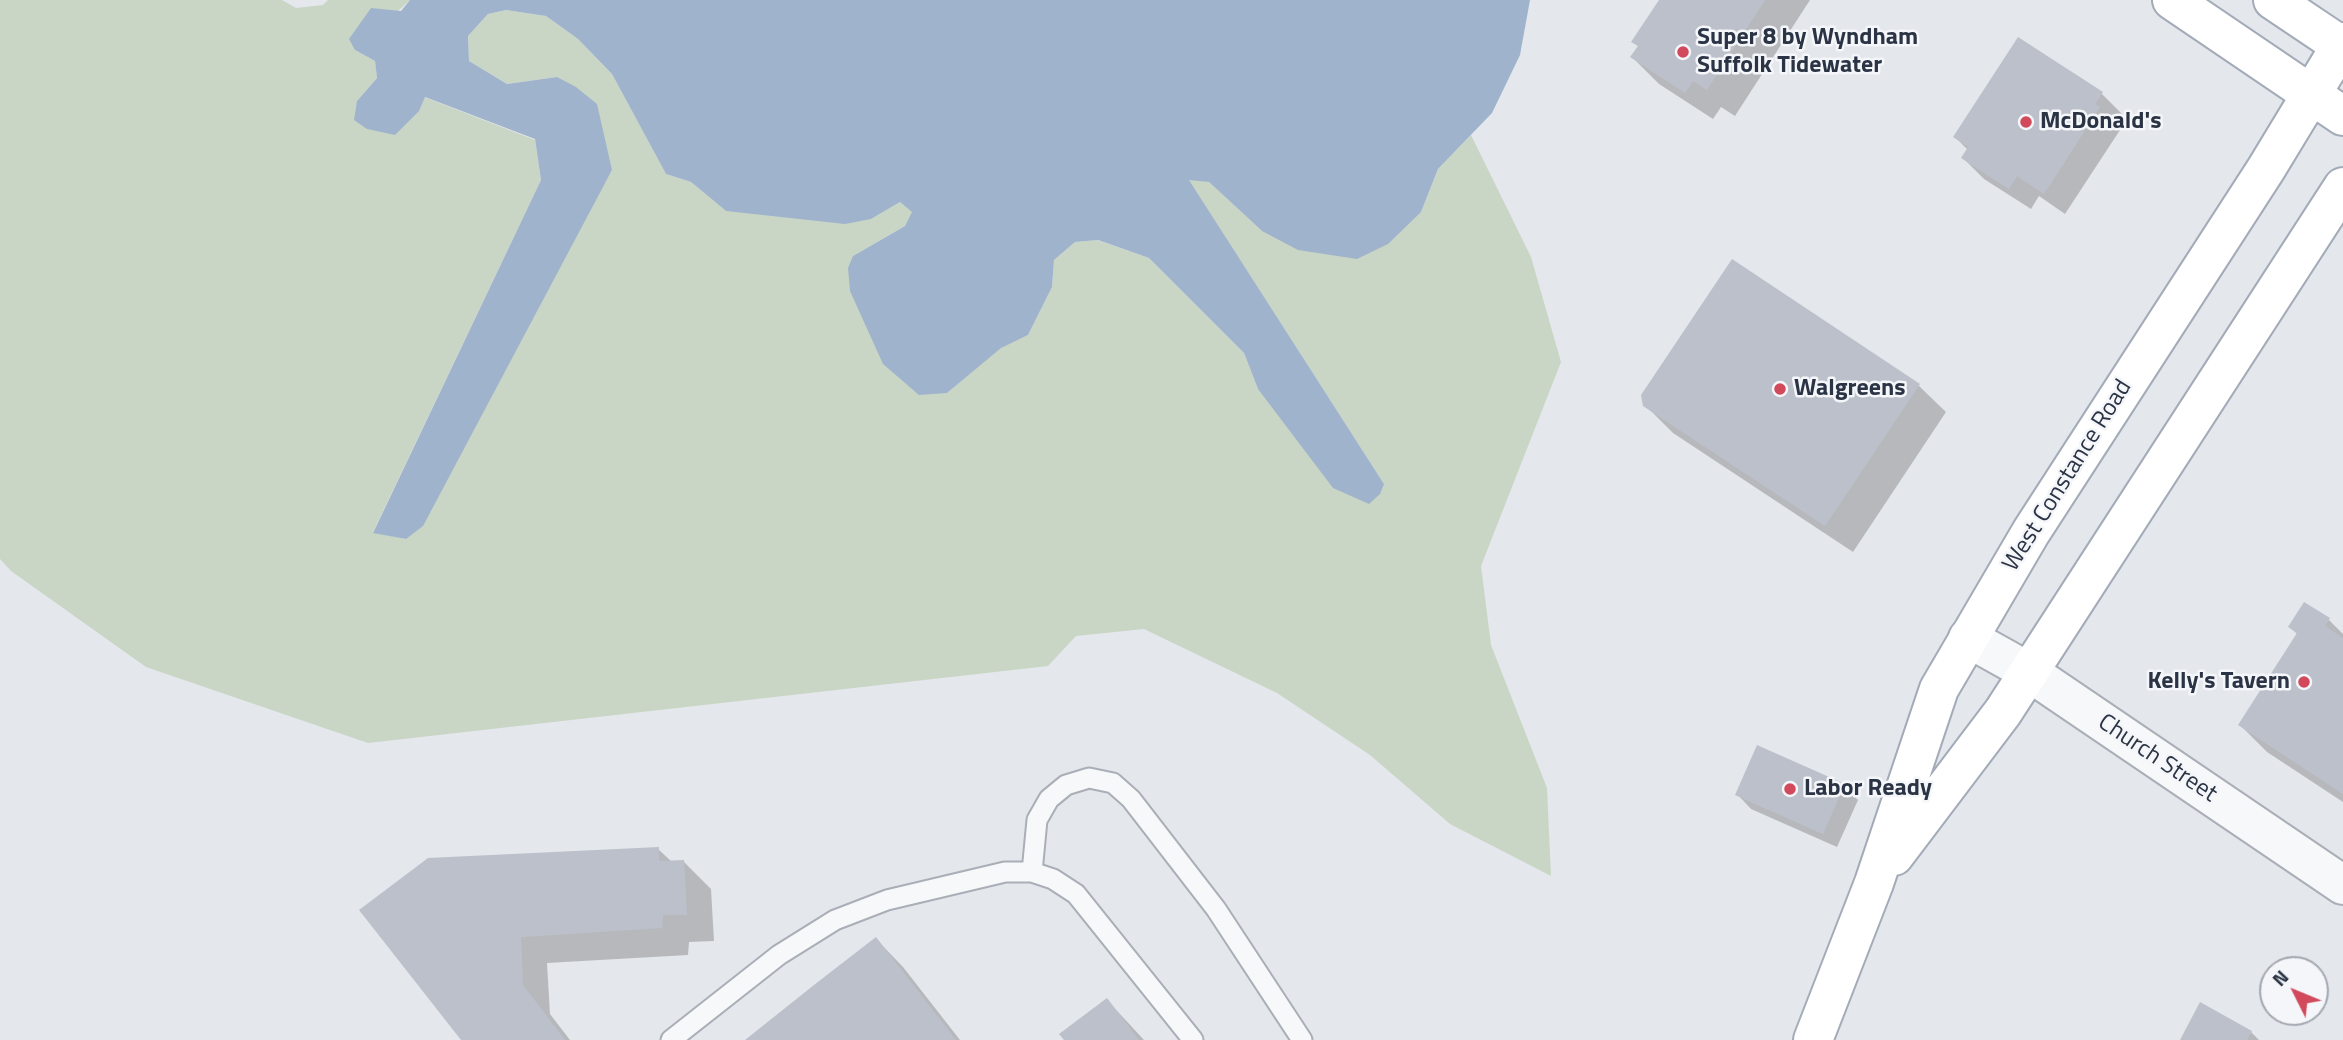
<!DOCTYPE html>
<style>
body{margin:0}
#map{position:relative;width:2343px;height:1040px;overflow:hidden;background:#e4e7ec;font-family:"Titillium Web",sans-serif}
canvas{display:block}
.north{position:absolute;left:2259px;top:956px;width:70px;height:70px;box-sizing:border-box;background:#f4f6f9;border:2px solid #a4a8b1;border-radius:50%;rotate:313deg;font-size:19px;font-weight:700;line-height:28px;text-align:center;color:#2b3445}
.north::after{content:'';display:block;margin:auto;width:24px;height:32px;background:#d1495b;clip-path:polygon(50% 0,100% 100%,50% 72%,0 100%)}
</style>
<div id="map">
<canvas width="2343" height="1040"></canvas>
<div class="north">N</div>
</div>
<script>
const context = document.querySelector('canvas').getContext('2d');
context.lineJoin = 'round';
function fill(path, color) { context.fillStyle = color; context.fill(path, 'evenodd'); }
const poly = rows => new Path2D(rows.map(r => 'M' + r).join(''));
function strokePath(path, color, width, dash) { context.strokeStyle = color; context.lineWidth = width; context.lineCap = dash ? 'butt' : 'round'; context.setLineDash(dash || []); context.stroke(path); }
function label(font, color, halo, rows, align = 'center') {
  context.font = font + ' "Titillium Web",sans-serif'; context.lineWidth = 5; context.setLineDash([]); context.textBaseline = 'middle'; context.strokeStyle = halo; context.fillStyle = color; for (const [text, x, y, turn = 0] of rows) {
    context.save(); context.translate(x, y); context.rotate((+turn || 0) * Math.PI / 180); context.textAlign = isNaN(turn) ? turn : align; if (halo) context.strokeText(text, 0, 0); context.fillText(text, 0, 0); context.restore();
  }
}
const green = poly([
 [0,0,282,0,296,8,323,5,328,0,410,0,355,50,375,61,377,78,357,101,424,97,535,140,541,180,373,532,405,539,612,170,557,77,507,84,469,61,468,36,488,14,506,10,546,16,578,39,612,74,666,174,691,182,726,211,871,219,900,202,913,212,905,226,853,256,947,393,1001,347,1028,335,1052,287,1054,260,1075,242,1097,240,1149,258,1244,353,1258,389,1384,484,1188,179,1209,182,1262,231,1421,212,1438,169,1471,135,1531,257,1561,362,1481,566,1491,645,1547,788,1551,876,1450,824,1370,755,1277,693,1144,629,1076,636,1048,666,368,743,146,667,11,571,0,559]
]);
const water = poly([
 [410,0,1530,0,1520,55,1492,113,1438,169,1421,212,1388,244,1357,259,1298,250,1262,231,1209,182,1189,180,1384,484,1380,494,1369,504,1333,488,1258,389,1244,353,1149,258,1098,240,1075,242,1054,260,1052,287,1028,335,1001,348,947,393,919,395,883,364,850,291,848,268,853,256,905,226,912,212,900,202,871,219,845,224,726,211,691,182,666,174,612,74,578,39,546,16,506,10,488,14,468,36,469,61,507,84,557,77,576,87,597,104,612,170,423,526,406,539,373,533,541,180,535,139,425,97,419,111,395,135,367,129,354,120,357,101,377,78,375,61,355,50,349,39,371,8,401,11]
]);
const shadow = poly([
 [1661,0,1810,0,1735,116,1721,107,1713,119,1659,84,1632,57,1639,47,1634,42],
 [2101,93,2123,115,2116,125,2120,130,2065,214,2039,196,2031,209,1984,179,1963,158,1968,150,1955,137],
 [1918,385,1946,412,1853,552,1673,433,1645,405],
 [2329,620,2343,634,2343,802,2267,752,2240,725,2298,635,2290,627],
 [1844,786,1858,800,1837,847,1751,809,1737,794],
 [658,849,672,862,684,862,711,889,714,941,689,942,688,955,547,963,550,1014,570,1040,463,1040,362,910],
 [876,939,903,967,960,1040,749,1040],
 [1107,1000,1144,1040,1066,1040],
 [2251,1032,2259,1040,2182,1040]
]);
const building = poly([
 [1659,0,1765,0,1707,90,1693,81,1685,93,1630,57,1638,46,1631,42],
 [2018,37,2103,92,2095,104,2100,107,2044,194,2017,176,2009,189,1961,158,1968,147,1953,137],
 [1732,259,1920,384,1825,526,1643,406,1641,395],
 [2304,602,2330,618,2325,626,2343,638,2343,794,2238,725,2297,633,2288,627],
 [1757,745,1845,784,1823,834,1735,795],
 [659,847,659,861,684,860,687,915,663,915,662,928,521,937,523,985,565,1040,461,1040,359,910,428,858],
 [876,937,956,1040,745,1040,814,985],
 [1107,998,1139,1040,1064,1040,1059,1034],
 [2200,1002,2252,1031,2247,1040,2180,1040]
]);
const lane = poly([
 [1032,872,1037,820,1049,799,1066,785,1089,778,1113,783,1131,799,1216,909,1302,1040],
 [671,1040,779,955,835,920,887,900,1005,872,1032,872,1053,879,1076,894,1193,1040]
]);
const street = poly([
 [1968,638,2029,672,2343,885]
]);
const primary = poly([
 [2172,0,2343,116],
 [2273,0,2343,47],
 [1894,856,2003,712,2343,187],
 [1813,1040,1874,883,1939,689,2031,532,2266,169,2343,42]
]);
const markers = [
 [1683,52,7,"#d1495b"],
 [2026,122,7,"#d1495b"],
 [1780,389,7,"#d1495b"],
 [2304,682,7,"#d1495b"],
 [1790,789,7,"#d1495b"]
];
const poiNames = [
 ["Super 8 by Wyndham",1697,38],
 ["Suffolk Tidewater",1697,66],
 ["McDonald's",2040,122],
 ["Walgreens",1794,389],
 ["Kelly's Tavern",2290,682,"right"],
 ["Labor Ready",1804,789]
];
const streetNames = [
 ["West Constance Road",2068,476,-58],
 ["Church Street",2157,759,34]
];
fill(green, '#c9d6c5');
fill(water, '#9fb4cc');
fill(shadow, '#0003');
fill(building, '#bbc0ca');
strokePath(lane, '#a9aeb7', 23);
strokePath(street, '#a9aeb7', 42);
strokePath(primary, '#a3abb8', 42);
strokePath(lane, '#f7f8fa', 19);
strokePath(street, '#f7f8fa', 38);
strokePath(primary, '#fff', 38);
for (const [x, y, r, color] of markers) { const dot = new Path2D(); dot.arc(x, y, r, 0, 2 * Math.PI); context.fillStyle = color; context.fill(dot); strokePath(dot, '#f4f6f9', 2.5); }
label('bold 24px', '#2b3445', '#f4f6f9', poiNames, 'left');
label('24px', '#2b3445', '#f4f6f9', streetNames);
</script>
